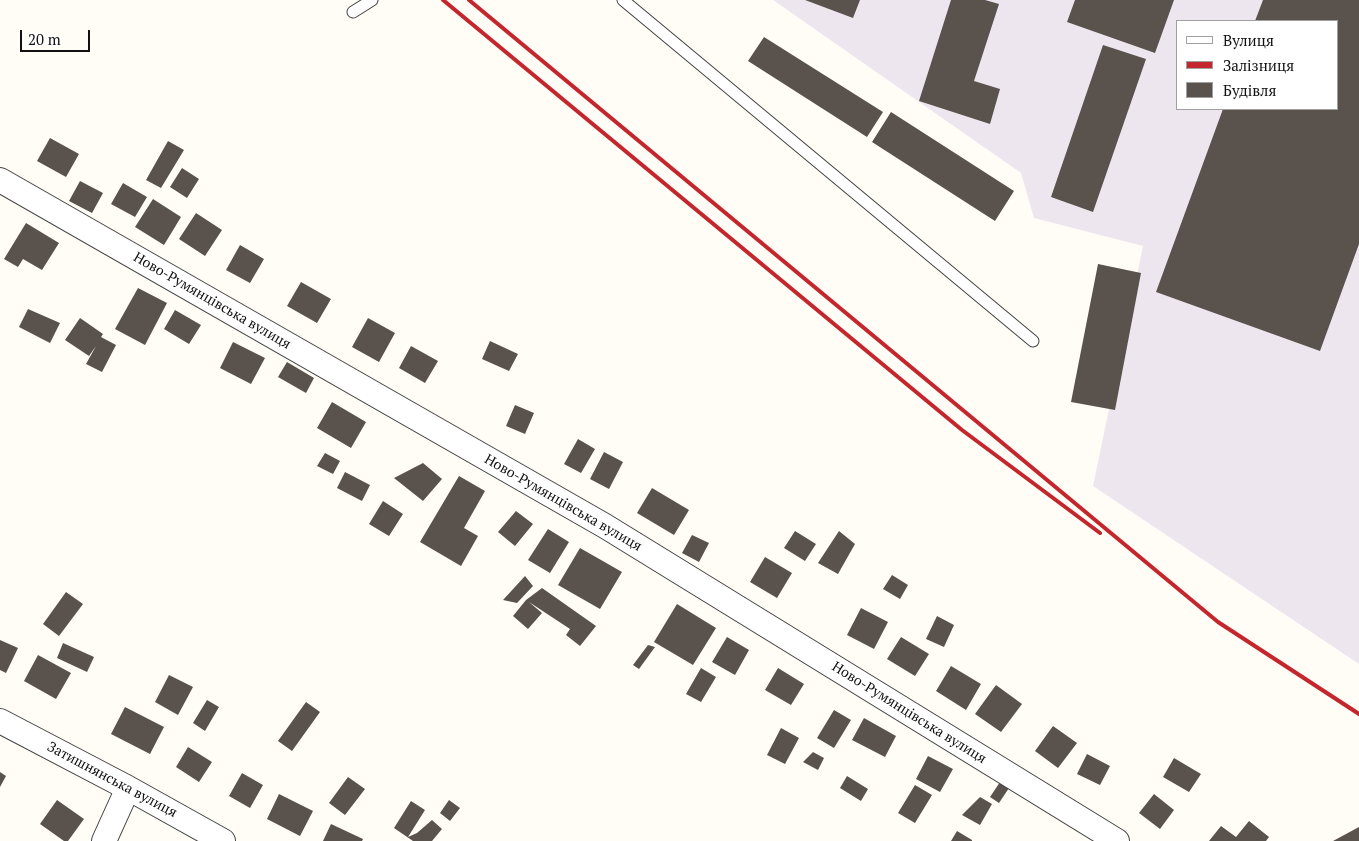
<!DOCTYPE html>
<meta charset="utf-8">
<style>
body{margin:0}
#map{position:relative;width:1359px;height:841px;overflow:hidden;background:#fffdf5;font-family:"PT Serif",serif}
canvas{display:block}
.legend{position:absolute;left:1176px;top:20px;width:162px;height:90px;box-sizing:border-box;background:#fff;border:1px solid #a0a0a0;margin:0;padding:6px 9px;list-style:none;font-size:15px;color:#111}
.legend li{display:flex;align-items:center;gap:10px;height:25px}
.legend b{width:25px;border:1px solid #a0a0a0}
.scale{position:absolute;left:20px;top:30px;width:70px;height:22px;box-sizing:border-box;border:2px solid #111;border-top:0;padding-left:6px;font-size:15px;line-height:18px;white-space:nowrap;color:#111;-webkit-text-stroke:4px #fff;paint-order:stroke}
</style>
<div id="map">
<canvas width="1359" height="841"></canvas>
<ul class="legend">
<li><b style="height:6px;background:#fff"></b>Вулиця</li>
<li><b style="height:6px;background:#c4262e"></b>Залізниця</li>
<li><b style="height:14px;background:#5a524d"></b>Будівля</li>
</ul>
<div class="scale">20 m</div>
</div>
<script>
const context = document.querySelector('canvas').getContext('2d');
context.lineJoin = 'round';
function fill(path, color) { context.fillStyle = color; context.fill(path, 'evenodd'); }
const poly = rows => new Path2D(rows.map(r => 'M' + r).join(''));
function strokePath(path, color, width, dash) { context.strokeStyle = color; context.lineWidth = width; context.lineCap = dash ? 'butt' : 'round'; context.setLineDash(dash || []); context.stroke(path); }
function label(font, color, halo, rows, align = 'center') {
  context.font = font + ' "PT Serif",serif'; context.lineWidth = 5; context.setLineDash([]); context.textBaseline = 'middle'; context.strokeStyle = halo; context.fillStyle = color; for (const [text, x, y, turn = 0] of rows) {
    context.save(); context.translate(x, y); context.rotate((+turn || 0) * Math.PI / 180); context.textAlign = isNaN(turn) ? turn : align; if (halo) context.strokeText(text, 0, 0); context.fillText(text, 0, 0); context.restore();
  }
}
const industrial = poly([
 [773,0,1359,0,1359,664,1093,486,1143,246,1034,218,1021,173],
 [1178,21,1338,21,1338,109,1178,109]
]);
const building = poly([
 [805,0,860,0,853,18],
 [951,0,985,0,999,4,974,81,1000,89,990,124,919,101],
 [1075,0,1174,0,1155,53,1067,22],
 [1263,0,1359,0,1359,244,1320,351,1156,292,1223,109,1338,109,1338,21,1255,21],
 [764,37,883,112,867,137,748,61],
 [1103,45,1146,59,1093,212,1051,197],
 [891,112,1014,191,995,221,872,142],
 [50,138,79,154,66,177,37,161],
 [168,141,184,150,161,188,146,180],
 [182,168,199,179,187,198,170,187],
 [80,181,103,193,92,213,69,201],
 [123,183,147,197,135,217,111,204],
 [153,199,181,217,164,245,135,227],
 [196,213,222,230,205,256,179,239],
 [26,223,59,243,42,270,23,259,18,267,4,259],
 [240,245,264,259,250,283,226,270],
 [1098,264,1141,273,1115,410,1071,402],
 [301,282,331,299,317,323,287,306],
 [138,288,167,303,145,345,115,329],
 [28,309,60,323,50,343,19,327],
 [175,310,201,325,189,344,164,329],
 [80,318,103,334,101,337,116,345,102,372,86,364,96,346,89,356,65,340],
 [368,318,395,333,379,362,352,347],
 [490,341,518,354,509,371,482,359],
 [233,342,265,358,251,384,220,368],
 [411,346,438,361,425,383,399,368],
 [287,362,314,378,306,393,278,377],
 [332,402,366,422,351,448,317,428],
 [515,405,534,413,525,434,506,426],
 [578,439,595,449,581,473,564,464],
 [604,452,623,462,609,489,590,479],
 [325,453,340,461,333,474,317,466],
 [423,463,442,479,423,501,394,478],
 [345,472,370,485,362,501,337,488],
 [459,476,485,491,464,528,478,536,461,566,420,542],
 [652,488,689,510,674,535,637,513],
 [383,501,403,514,389,536,369,524],
 [516,511,533,524,515,546,498,532],
 [548,529,569,542,550,573,528,560],
 [795,531,816,544,805,561,784,548],
 [839,531,855,544,838,574,818,563],
 [692,535,709,543,699,562,682,553],
 [580,548,622,572,600,609,558,585],
 [765,557,792,573,777,598,750,582],
 [892,575,908,585,900,599,883,589],
 [525,576,533,586,517,603,503,600],
 [542,588,596,626,580,646,566,635,570,629,529,602,542,613,528,629,513,616,526,600],
 [66,592,83,604,59,636,43,624],
 [677,604,716,628,693,665,654,642],
 [861,608,888,622,874,649,847,635],
 [937,616,954,625,944,647,926,639],
 [727,637,749,650,735,675,712,662],
 [901,637,929,654,915,676,887,659],
 [0,640,18,648,6,673,0,670],
 [63,643,94,657,87,672,57,658],
 [648,645,655,647,639,669,633,665],
 [38,655,71,673,56,699,24,681],
 [951,666,981,684,966,710,936,691],
 [701,668,716,677,701,702,686,694],
 [778,668,804,684,791,705,765,690],
 [169,675,193,687,178,715,155,702],
 [996,685,1022,704,1001,732,975,714],
 [207,700,219,707,205,731,193,723],
 [306,702,320,712,292,751,278,741],
 [125,707,164,727,150,754,111,734],
 [834,710,851,720,834,748,817,738],
 [864,718,896,736,885,757,852,740],
 [1053,726,1077,743,1058,768,1035,751],
 [781,728,799,738,785,764,767,755],
 [188,747,212,762,199,782,176,767],
 [813,752,824,758,818,770,803,762],
 [1087,754,1110,766,1100,785,1077,774],
 [928,756,953,769,940,792,916,779],
 [1174,758,1201,774,1189,792,1163,777],
 [0,772,6,776,0,787],
 [242,773,263,785,250,808,229,796],
 [847,776,868,789,861,801,840,788],
 [348,777,365,789,345,815,329,803],
 [1000,782,1009,788,999,803,990,797],
 [915,785,932,795,915,823,898,813],
 [279,794,313,811,300,836,267,819],
 [1154,794,1174,810,1160,829,1139,813],
 [980,797,992,804,980,825,962,815],
 [57,800,84,819,68,841,64,841,40,824],
 [449,800,460,808,450,821,440,813],
 [411,801,425,810,408,837,417,833,432,820,442,829,432,841,413,841,394,828],
 [1249,821,1269,837,1266,841,1209,841,1221,826,1236,837],
 [331,824,363,839,362,841,323,841],
 [1359,827,1359,841,1333,841],
 [957,831,972,840,972,841,951,841]
]);
const lane = poly([
 [623,0,1033,341],
 [353,12,372,0]
]);
const street = poly([
 [0,180,605,526,1117,841],
 [0,721,128,788,223,841],
 [104,841,128,788]
]);
const rail = poly([
 [443,0,962,430,1100,533],
 [469,0,1218,622,1359,714]
]);
const streetNames = [
 ["Ново-Румянцівська вулиця",212,301,30],
 ["Ново-Румянцівська вулиця",563,503,30],
 ["Ново-Румянцівська вулиця",909,713,32],
 ["Затишнянська вулиця",112,780,28]
];
fill(industrial, '#eee6ef');
fill(building, '#5a524d');
strokePath(lane, '#444', 13);
strokePath(street, '#444', 26);
strokePath(lane, '#fff', 11);
strokePath(street, '#fff', 24);
strokePath(rail, '#c4262e', 4);
label('14px', '#111', '#fff', streetNames);
</script>
